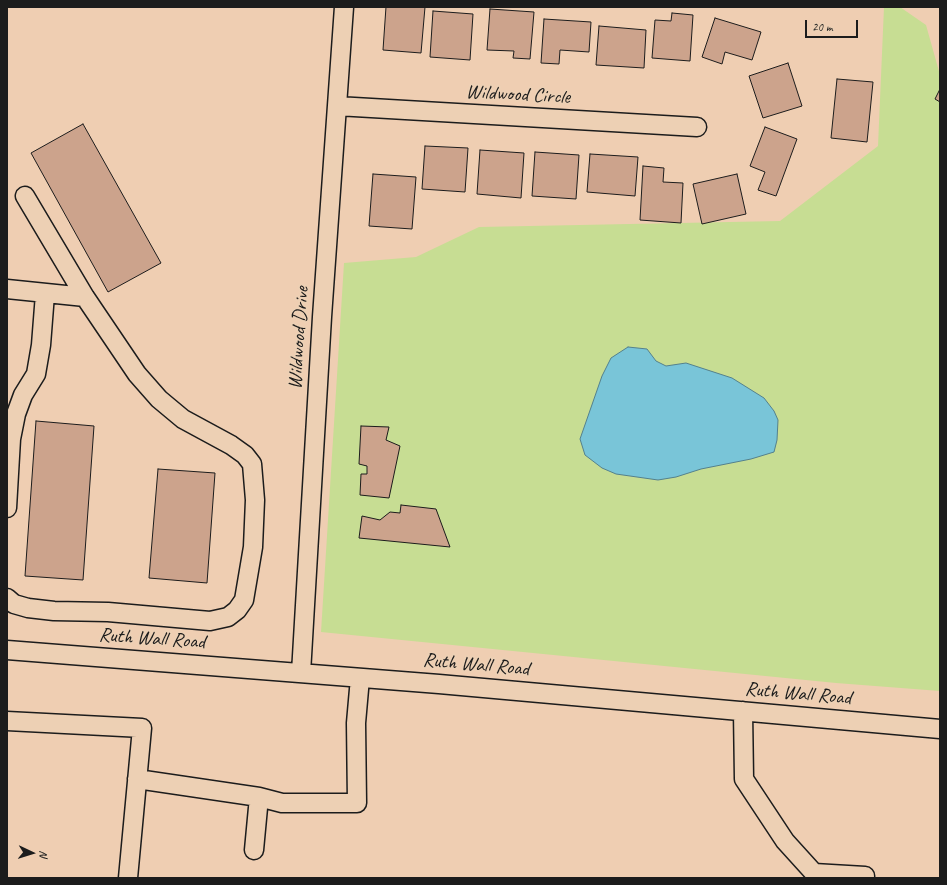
<!DOCTYPE html>
<style>
body{margin:0}
#map{position:relative;width:947px;height:885px;overflow:hidden;background:#efceb2;font-family:Caveat,sans-serif}
canvas{display:block}
.frame{position:absolute;inset:0;border:8px solid #1c1c1c;pointer-events:none}
.north{position:absolute;left:12px;top:833px;width:40px;height:40px;-webkit-text-stroke:3px #edd0b4;paint-order:stroke;rotate:94deg;font-size:11px;font-weight:700;line-height:16px;text-align:center;color:#1c1c1c}
.north::after{content:'';display:block;margin:auto;width:14px;height:18px;background:#1c1c1c;clip-path:polygon(50% 0,100% 100%,50% 72%,0 100%)}
.scale{position:absolute;left:805px;top:20px;width:53px;height:18px;box-sizing:border-box;border:2px solid #1c1c1c;border-top:0;padding-left:5px;font-size:12px;line-height:14px;white-space:nowrap;color:#1c1c1c;-webkit-text-stroke:3px #edd0b4;paint-order:stroke}
</style>
<div id="map">
<canvas width="947" height="885"></canvas>
<div class="frame"></div>
<div class="north">N</div>
<div class="scale">20 m</div>
</div>
<script>
const context = document.querySelector('canvas').getContext('2d');
context.lineJoin = 'round';
function fill(path, color) { context.fillStyle = color; context.fill(path, 'evenodd'); }
const poly = rows => new Path2D(rows.map(r => 'M' + r).join(''));
function strokePath(path, color, width, dash) { context.strokeStyle = color; context.lineWidth = width; context.lineCap = dash ? 'butt' : 'round'; context.setLineDash(dash || []); context.stroke(path); }
function label(font, color, halo, rows, align = 'center') {
  context.font = font + ' Caveat,sans-serif'; context.lineWidth = 4; context.setLineDash([]); context.textBaseline = 'middle'; context.strokeStyle = halo; context.fillStyle = color; for (const [text, x, y, turn = 0] of rows) {
    context.save(); context.translate(x, y); context.rotate((+turn || 0) * Math.PI / 180); context.textAlign = isNaN(turn) ? turn : align; if (halo) context.strokeText(text, 0, 0); context.fillText(text, 0, 0); context.restore();
  }
}
const green = poly([
 [884,7,900,7,926,25,940,75,940,691,836,683,321,632,344,263,416,257,479,227,780,221,878,146]
]);
const water = poly([
 [628,347,647,349,656,361,666,366,686,363,732,378,764,398,774,411,778,420,777,440,774,452,751,459,701,469,676,477,658,480,616,474,602,468,585,455,580,439,602,376,611,358,628,347]
]);
const building = poly([
 [386,7,425,7,421,53,383,50,386,7],
 [490,9,534,12,530,59,513,58,514,51,487,50,490,9],
 [433,11,473,14,470,60,430,57,433,11],
 [672,13,693,15,690,61,652,58,655,20,671,21,672,13],
 [715,18,761,32,752,60,725,52,722,64,702,57,715,18],
 [544,19,591,22,589,52,560,50,559,64,541,63,544,19],
 [599,26,646,30,644,68,596,65,599,26],
 [788,63,802,106,763,118,749,76,788,63],
 [837,79,873,82,867,142,831,138,837,79],
 [940,89,940,102,935,99,940,89],
 [83,124,161,263,108,292,31,153,83,124],
 [765,127,797,139,776,196,758,190,765,172,750,166,765,127],
 [425,146,468,148,465,192,422,189,425,146],
 [480,150,524,153,521,198,477,194,480,150],
 [535,152,579,155,576,199,532,196,535,152],
 [590,154,638,157,635,196,587,192,590,154],
 [643,166,664,168,663,182,683,183,681,223,640,220,643,166],
 [373,174,416,177,412,229,369,226,373,174],
 [737,174,746,214,702,224,693,184,737,174],
 [36,421,94,426,83,580,25,576,36,421],
 [361,426,389,427,386,440,400,446,389,498,360,495,361,474,367,474,367,466,359,464,361,426],
 [158,469,215,473,207,583,149,578,158,469],
 [401,505,436,509,450,547,359,538,362,516,380,520,390,512,400,513,401,505]
]);
const minor = poly([
 [337,106,697,127],
 [7,289,85,297],
 [7,508,11,439,16,414,23,395,36,374,41,345,45,294],
 [7,598,14,604,28,608,54,611,108,612,210,621,228,617,237,610,244,600,253,547,255,500,252,464,245,455,231,445,183,419,159,399,137,374,85,297,25,196],
 [7,650,439,684,940,729],
 [301,673,322,317,344,7],
 [743,711,744,779,785,841,814,873,865,876],
 [7,721,142,728,128,878],
 [137,779,259,797,282,803,357,803,356,723,360,678],
 [254,850,259,797]
]);
const streetNames = [
 ["Wildwood Circle",518,95,3],
 ["Wildwood Drive",299,338,-86],
 ["Ruth Wall Road",152,639,4],
 ["Ruth Wall Road",476,665,5],
 ["Ruth Wall Road",798,694,5]
];
fill(green, '#c7dd93');
fill(water, '#79c5d8');
strokePath(water, '#54818d', 1);
fill(building, '#cca38c');
strokePath(building, '#1c1c1c', 1);
strokePath(minor, '#1c1c1c', 21);
strokePath(minor, '#edd0b4', 18);
label('20px', '#1c1c1c', '#edd0b4', streetNames);
</script>
